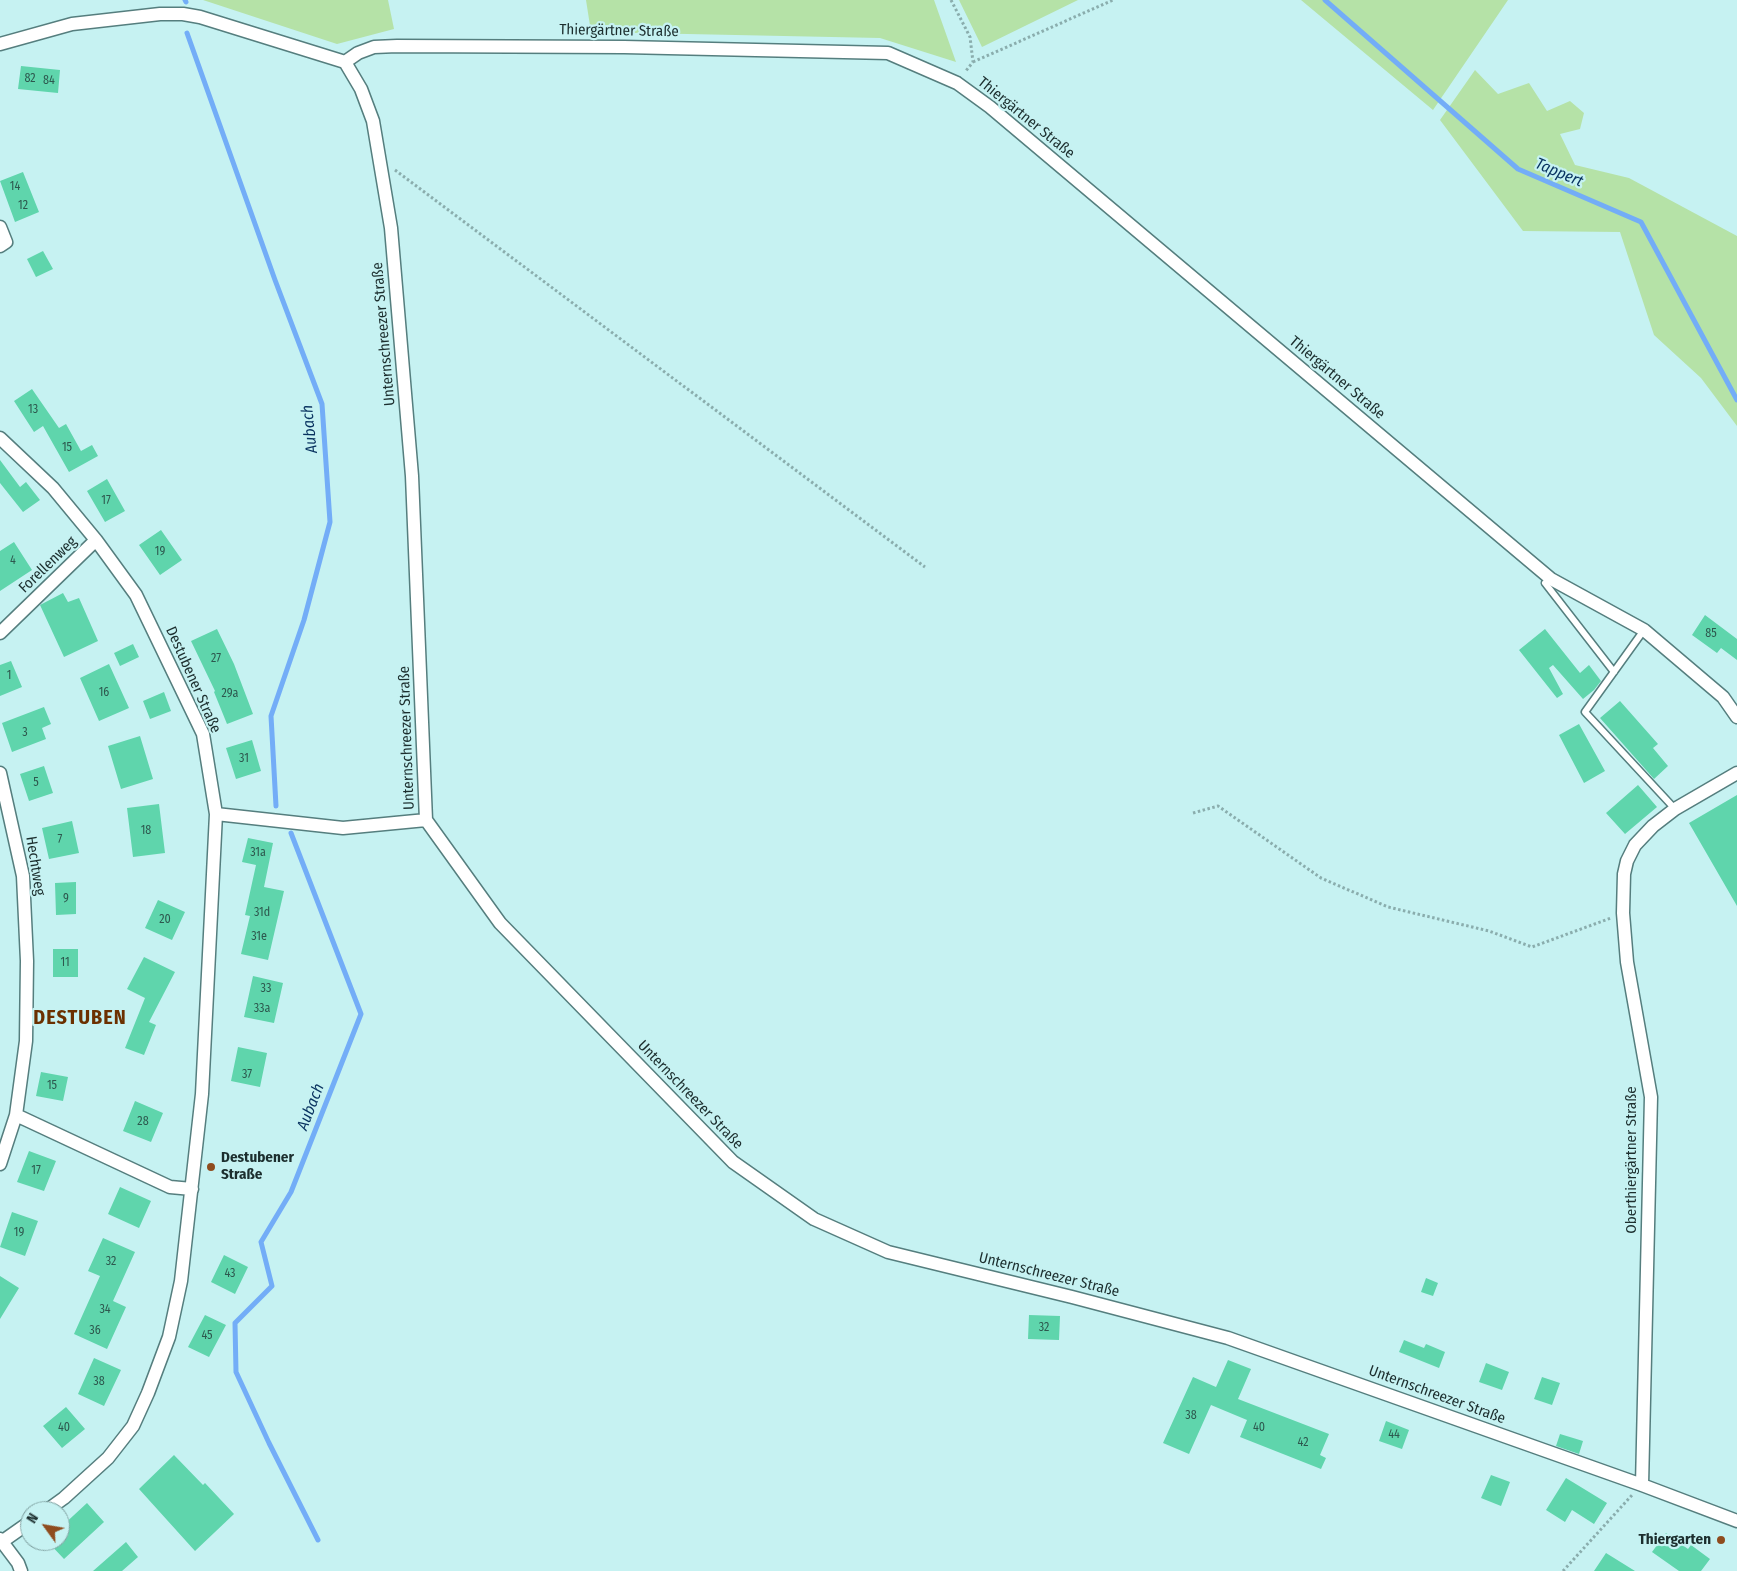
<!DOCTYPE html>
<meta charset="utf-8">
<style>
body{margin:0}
#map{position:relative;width:1737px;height:1571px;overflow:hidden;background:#c6f2f2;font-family:"Fira Sans Condensed",sans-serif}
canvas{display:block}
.north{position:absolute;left:20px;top:1501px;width:50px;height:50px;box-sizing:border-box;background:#c6f2f2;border:1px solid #82a4a4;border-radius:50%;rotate:302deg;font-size:14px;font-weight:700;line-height:20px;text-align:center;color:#1c2e2e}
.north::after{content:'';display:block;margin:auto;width:18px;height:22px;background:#8f4c1e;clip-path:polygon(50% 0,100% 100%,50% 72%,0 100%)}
</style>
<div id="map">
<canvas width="1737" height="1571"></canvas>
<div class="north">N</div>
</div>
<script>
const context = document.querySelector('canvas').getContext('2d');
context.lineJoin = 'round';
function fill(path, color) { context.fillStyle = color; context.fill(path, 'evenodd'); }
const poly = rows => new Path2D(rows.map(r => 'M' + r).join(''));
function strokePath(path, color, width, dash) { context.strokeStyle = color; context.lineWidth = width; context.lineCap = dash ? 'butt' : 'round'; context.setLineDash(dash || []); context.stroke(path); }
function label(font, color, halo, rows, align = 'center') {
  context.font = font + ' "Fira Sans Condensed",sans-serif'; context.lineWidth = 4.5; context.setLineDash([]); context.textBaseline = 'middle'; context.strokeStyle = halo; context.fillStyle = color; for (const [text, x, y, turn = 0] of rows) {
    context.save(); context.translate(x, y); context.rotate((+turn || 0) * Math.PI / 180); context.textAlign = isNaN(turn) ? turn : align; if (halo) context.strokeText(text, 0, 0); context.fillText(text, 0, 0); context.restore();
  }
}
const green = poly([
 [203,0,388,0,394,29,337,44],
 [586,0,934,0,956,62,880,38,591,32],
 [959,0,1078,0,982,47],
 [1301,0,1508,0,1433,110],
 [1475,70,1498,94,1529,83,1547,111,1570,101,1584,113,1580,129,1560,134,1575,165,1629,178,1737,236,1737,426,1701,378,1654,335,1620,232,1523,231,1440,120]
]);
const stream = poly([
 [185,0,186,2],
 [1325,0,1518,169,1641,222,1737,400],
 [187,33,275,280,322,404,330,522,304,620,271,716,276,806],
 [291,833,361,1014,291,1192,261,1242,272,1286,235,1323,236,1372,269,1443,318,1540]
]);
const building = poly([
 [21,66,60,70,58,93,18,89],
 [23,172,39,212,15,222,0,181],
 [43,251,53,269,36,277,27,259],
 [32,389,59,428,66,424,81,451,92,445,98,456,69,472,43,426,34,432,14,401],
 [0,460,20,487,26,482,40,500,23,512,0,483],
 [107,479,125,511,105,522,87,491],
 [161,530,182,560,160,575,139,545],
 [14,542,32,570,0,591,0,551],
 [63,593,68,602,79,598,98,641,64,657,40,605],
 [1705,615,1737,639,1737,660,1721,648,1717,653,1692,635],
 [217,629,234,664,253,714,227,724,214,692,215,691,191,641],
 [1545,629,1580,673,1589,665,1601,681,1594,690,1583,699,1553,665,1549,668,1563,694,1557,698,1519,650],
 [133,644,139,657,120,666,114,653],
 [11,661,22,687,0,696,0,665],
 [109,664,129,708,99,721,80,678],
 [164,692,171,711,150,719,143,701],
 [1620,701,1658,744,1653,748,1668,766,1654,779,1600,718],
 [44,707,51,724,42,728,46,739,12,752,2,723],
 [1579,724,1605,771,1584,783,1559,735],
 [140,736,153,779,121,789,108,746],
 [252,740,261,771,236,779,226,748],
 [44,766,53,793,29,801,20,774],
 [1638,785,1657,807,1625,834,1606,813],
 [1737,795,1737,906,1689,823],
 [159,804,165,853,133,857,127,808],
 [72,821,79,853,49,859,42,828],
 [248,838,273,843,264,887,284,891,268,960,241,954,250,916,245,915,256,865,242,862],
 [76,882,76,914,56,915,55,883],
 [158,900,185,912,172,940,145,928],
 [53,949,78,949,78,977,53,977],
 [144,957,175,972,149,1022,156,1025,144,1055,125,1048,145,998,127,989],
 [253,976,283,983,274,1023,244,1017],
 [238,1047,267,1053,260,1087,231,1081],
 [41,1072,68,1077,63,1101,36,1096],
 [135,1101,163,1113,151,1142,123,1131],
 [29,1151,56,1161,44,1191,17,1182],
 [120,1187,151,1201,139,1228,108,1214],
 [12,1212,38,1221,25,1256,0,1247],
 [103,1238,135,1252,113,1301,126,1307,107,1349,74,1334,100,1276,88,1271],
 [224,1255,248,1267,235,1294,211,1282],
 [0,1276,19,1288,0,1319],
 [1426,1278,1438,1283,1433,1296,1421,1292],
 [205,1315,226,1325,209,1357,188,1347],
 [1029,1315,1060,1316,1059,1340,1028,1339],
 [1404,1340,1424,1348,1426,1344,1445,1352,1439,1368,1399,1352],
 [94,1358,121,1370,104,1406,78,1394],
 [1228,1360,1251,1369,1238,1399,1329,1434,1320,1455,1326,1458,1321,1469,1240,1437,1247,1420,1211,1405,1189,1454,1163,1443,1193,1377,1216,1387],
 [1486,1363,1509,1372,1502,1390,1479,1382],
 [1542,1377,1560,1383,1552,1405,1534,1399],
 [66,1407,85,1429,62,1448,43,1426],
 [1386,1421,1409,1430,1402,1449,1379,1441],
 [1560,1434,1583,1441,1579,1454,1556,1446],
 [174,1455,203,1485,205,1483,234,1514,195,1551,139,1489],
 [1491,1475,1510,1482,1501,1506,1481,1498],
 [1566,1478,1607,1503,1594,1524,1572,1510,1565,1522,1546,1510],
 [87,1503,104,1522,64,1559,47,1541,60,1541,60,1528],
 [1666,1533,1688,1549,1691,1545,1710,1559,1701,1571,1679,1571,1652,1552],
 [126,1542,138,1557,122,1571,93,1571],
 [1606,1553,1635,1571,1594,1571]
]);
const path = poly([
 [951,0,970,37,973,62,965,72],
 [973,62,1113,0],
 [395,170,925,567],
 [1193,813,1218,806,1321,878,1388,907,1489,931,1532,947,1611,918],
 [1563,1571,1633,1494]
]);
const lane = poly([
 [1551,579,1545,583,1614,672],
 [1644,630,1585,712,1675,809]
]);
const street = poly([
 [0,44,72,24,160,14,183,14,200,17,345,62,358,53,374,47,397,46,624,47,888,53,957,83,990,107,1551,579,1644,630,1723,697,1737,717],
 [345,62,361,89,373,121,391,228,412,476,426,820,500,923,733,1162,814,1219,888,1252,1072,1297,1228,1338,1642,1485,1737,1521],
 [0,227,6,242,0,246],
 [0,438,53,488,96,540,136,595,203,734,216,814,202,1094,181,1281,169,1337,148,1393,133,1426,108,1458,64,1498,46,1511],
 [0,633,96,540],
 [0,773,23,876,27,961,26,1041,16,1115,170,1187,192,1189],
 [216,814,343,828,426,820],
 [0,1164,16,1115],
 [1642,1485,1651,1097,1627,962,1623,913,1624,874,1627,861,1635,845,1653,826,1675,809,1737,773],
 [0,1539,18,1563,21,1571],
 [0,1543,30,1522]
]);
const markers = [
 [211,1167,5,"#8f4c1e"],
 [1721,1540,5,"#8f4c1e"]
];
const numberNames = [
 ["82",30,79],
 ["84",49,81],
 ["14",15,187],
 ["12",23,206],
 ["13",33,410],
 ["15",67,448],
 ["17",106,501],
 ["19",160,552],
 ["4",13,561],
 ["85",1711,634],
 ["27",216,659],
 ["1",9,676],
 ["16",104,693],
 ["29a",230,694],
 ["3",25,733],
 ["31",244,759],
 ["5",36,783],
 ["18",146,831],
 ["7",60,840],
 ["31a",258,853],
 ["9",66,899],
 ["31d",262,913],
 ["20",165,920],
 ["31e",259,937],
 ["11",65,963],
 ["33",266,989],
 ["33a",262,1009],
 ["37",247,1075],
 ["15",52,1086],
 ["28",143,1122],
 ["17",36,1171],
 ["19",19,1233],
 ["32",111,1262],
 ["43",230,1274],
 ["34",105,1310],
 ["32",1044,1328],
 ["36",95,1331],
 ["45",207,1336],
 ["38",99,1382],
 ["38",1191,1416],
 ["40",64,1428],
 ["40",1259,1428],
 ["44",1394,1435],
 ["42",1303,1443]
];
const streetNames = [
 ["Thiergärtner Straße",619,31,1],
 ["Thiergärtner Straße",1026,118,39],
 ["Unternschreezer Straße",384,334,-95],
 ["Thiergärtner Straße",1337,378,40],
 ["Forellenweg",48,565,-44],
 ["Destubener Straße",193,680,66],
 ["Unternschreezer Straße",407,738,-92],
 ["Hechtweg",35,866,81],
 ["Unternschreezer Straße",690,1095,46],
 ["Oberthiergärtner Straße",1632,1160,-90],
 ["Unternschreezer Straße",1049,1275,14],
 ["Unternschreezer Straße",1437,1395,20]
];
const poiNames = [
 ["Destubener",221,1158],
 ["Straße",221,1175],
 ["Thiergarten",1711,1540,"right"]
];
const waterNames = [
 ["Tappert",1559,173,23],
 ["Aubach",310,429,-96],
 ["Aubach",311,1107,-69]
];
const districtNames = [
 ["DESTUBEN",80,1018]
];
fill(green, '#b5e2a7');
strokePath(stream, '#73adf7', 5);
fill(building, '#5fd5ac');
strokePath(lane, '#557e7e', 9);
strokePath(street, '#557e7e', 15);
strokePath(path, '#8aadad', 3, [2.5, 2.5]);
strokePath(lane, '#fff', 6);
strokePath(street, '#fff', 12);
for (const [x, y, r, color] of markers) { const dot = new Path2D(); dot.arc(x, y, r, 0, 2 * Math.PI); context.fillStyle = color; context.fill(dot); strokePath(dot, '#c6f2f2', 2); }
label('12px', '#2d584e', null, numberNames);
label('15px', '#1c2e2e', '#c6f2f2', streetNames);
label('bold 15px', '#1c2e2e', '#c6f2f2', poiNames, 'left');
label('italic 16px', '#08325f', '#c6f2f2', waterNames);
context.letterSpacing = '1px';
label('bold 20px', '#6b3000', '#c6f2f2', districtNames);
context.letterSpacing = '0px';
</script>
